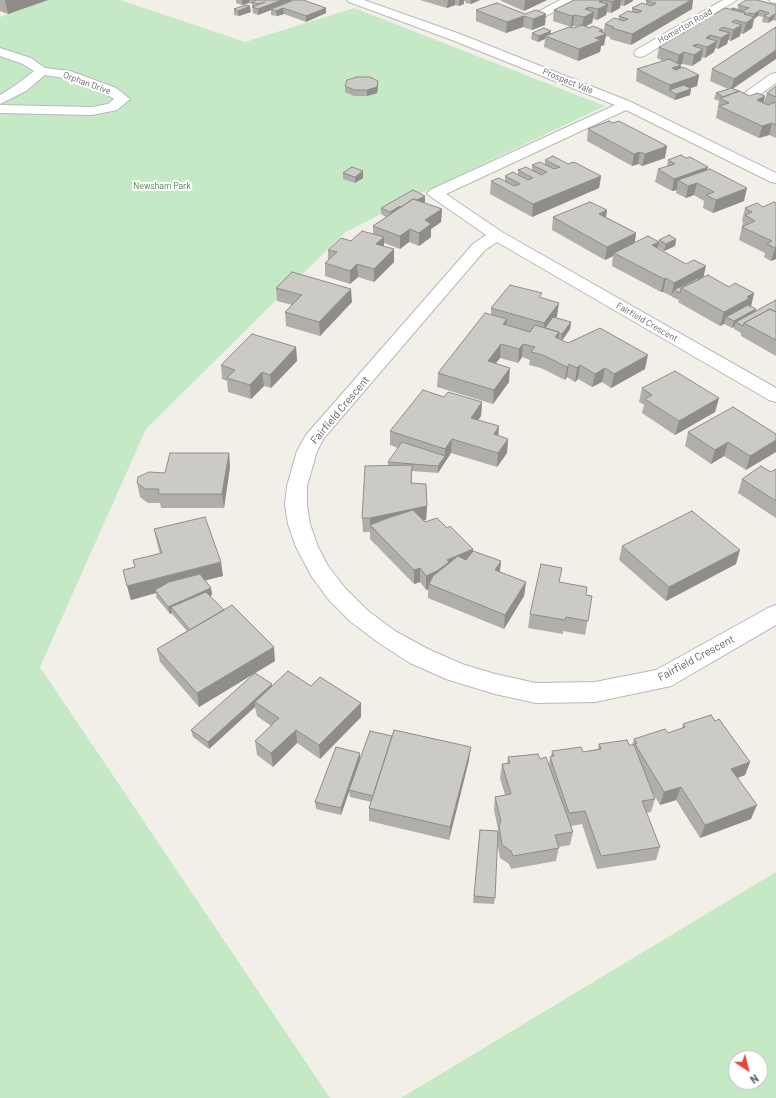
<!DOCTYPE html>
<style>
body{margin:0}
#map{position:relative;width:776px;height:1098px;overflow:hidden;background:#f1efe8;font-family:Barlow,sans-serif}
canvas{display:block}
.north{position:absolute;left:728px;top:1050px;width:40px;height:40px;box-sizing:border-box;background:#fff;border:1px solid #bfc1c3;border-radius:50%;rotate:145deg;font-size:11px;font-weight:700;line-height:16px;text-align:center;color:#5f6368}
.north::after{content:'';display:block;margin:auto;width:14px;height:18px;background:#ea4335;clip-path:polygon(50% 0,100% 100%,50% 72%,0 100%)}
</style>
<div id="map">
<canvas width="776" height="1098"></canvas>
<div class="north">N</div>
</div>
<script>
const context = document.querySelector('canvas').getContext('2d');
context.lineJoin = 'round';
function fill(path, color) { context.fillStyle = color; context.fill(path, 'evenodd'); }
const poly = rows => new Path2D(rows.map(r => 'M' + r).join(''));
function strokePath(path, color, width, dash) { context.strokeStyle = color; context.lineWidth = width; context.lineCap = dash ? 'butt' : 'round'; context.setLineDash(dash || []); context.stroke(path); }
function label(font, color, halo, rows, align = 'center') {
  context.font = font + ' Barlow,sans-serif'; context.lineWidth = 4; context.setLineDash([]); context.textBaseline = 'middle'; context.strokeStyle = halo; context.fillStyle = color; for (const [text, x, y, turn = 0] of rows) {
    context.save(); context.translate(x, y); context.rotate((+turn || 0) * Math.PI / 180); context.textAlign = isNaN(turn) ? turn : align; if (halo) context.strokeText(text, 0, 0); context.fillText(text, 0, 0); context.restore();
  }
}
const green = poly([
 [48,0,120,0,245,42,354,8,605,106,413,197,344,233,146,429,40,667,330,1098,0,1098,0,17],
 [776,872,776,1098,401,1098],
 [736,1058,760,1058,760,1082,736,1082]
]);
const minor = poly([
 [347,0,364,0,460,34,631,102,776,173,776,183,771,182,626,110,446,194,502,232,776,388,776,402,769,400,497,242,485,250,324,438,317,451,307,486,307,505,310,524,318,547,328,566,345,588,367,610,395,631,428,649,462,664,495,674,536,683,595,682,656,670,768,608,776,605,776,625,671,686,595,702,536,703,495,694,446,679,410,663,379,643,351,622,329,600,312,577,296,547,288,524,285,505,287,486,297,451,306,435,473,244,486,235,430,196,427,193,430,190,615,105,452,40,349,2,347,0],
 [560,0,575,0,573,2,540,19,532,19,530,17,532,15,560,0],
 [723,0,737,0,644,56,640,57,636,56,634,53,636,50,723,0],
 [769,0,776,0,776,3,771,2,769,0],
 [0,48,31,58,45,68,70,71,116,88,130,99,117,110,92,115,0,113,0,105,92,107,108,104,114,99,106,94,64,78,45,75,26,91,0,104,0,95,16,85,34,71,23,64,0,56,0,48],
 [776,73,776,83,750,102,740,102,738,99,740,96,771,74,776,73]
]);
const wall = poly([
 [0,0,48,0,8,14,0,11],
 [236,0,291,0,291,1,326,8,326,13,306,22,284,14,277,16,271,15,271,10,258,15,253,13,252,4,249,3,242,5,236,3],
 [420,0,480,0,471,4,465,3,466,0,464,1,464,4,459,6,455,5,447,8],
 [501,0,547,0,524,11,501,1],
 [574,0,633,0,633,1,624,6,620,5,620,8,611,13,607,12,606,15,597,20,593,19,592,23,586,26,603,33,605,24,618,20,619,16,632,12,632,8,646,4,646,1,692,9,631,45,610,39,610,37,606,36,604,45,601,46,600,52,578,61,544,47,545,39,538,42,531,39,532,33,551,31,550,34,578,27,573,26,571,27,553,21,554,10],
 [738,5,776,5,776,21,773,20,768,23,762,22,763,17,758,16,754,19,752,28,743,34,740,33,740,36,731,41,728,40,727,44,718,49,715,48,714,52,705,58,702,57,701,60,692,66,682,64,680,64,681,68,699,75,697,86,691,88,690,95,675,100,636,81,637,69,663,61,657,58,659,47,731,9,738,10],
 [234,9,251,12,239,16,234,15],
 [476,10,525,14,545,25,532,30,523,27,506,33,476,21],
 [776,27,733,89,750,96,765,96,764,103,767,93,776,86,776,138,769,135,759,138,716,118,719,101,714,99,716,93,728,89,710,81,712,69],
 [345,86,378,87,377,93,367,96,354,96,345,92],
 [588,129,665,158,642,166,638,164,632,166,587,141],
 [545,160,568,164,601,176,599,188,532,217,490,194,491,181,505,181,505,176,518,175,518,170,532,170,532,165,545,164],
 [668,160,708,170,744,201,713,213,703,208,704,201,694,195,686,198,676,193,677,190,672,191,655,182,658,169,667,166],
 [343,173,363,178,355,183,343,179],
 [425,196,425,203,442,209,441,222,431,229,431,237,419,246,409,242,400,249,384,243,384,246,394,262,374,282,358,277,350,284,325,276,325,263,328,260,328,250,351,241,373,234,373,226,386,217,381,214,381,208],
 [776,203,776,259,771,261,764,257,765,253,739,240,743,222,742,221,745,208,763,207],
 [607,210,606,217,636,233,635,243,658,242,659,240,676,239,675,246,664,251,658,247,658,248,704,277,729,287,754,293,751,306,756,309,755,311,776,300,776,356,741,336,741,333,734,329,734,327,732,328,724,324,720,326,678,302,679,300,672,297,672,295,671,296,663,292,661,292,612,266,613,256,605,260,552,230,553,217],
 [276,288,352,302,320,336,286,326,285,312,292,305,277,301],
 [542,298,557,316,556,318,571,322,570,329,562,341,568,343,645,369,611,388,602,382,592,387,578,379,575,382,567,377,565,380,541,368,529,365,530,360,522,357,518,363,500,358,495,364,509,382,493,404,437,387,438,373,491,314,491,308],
 [296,347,297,361,271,388,264,386,251,399,228,392,227,381,222,379,221,365],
 [642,388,719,398,715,412,675,435,642,413,644,405,639,402],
 [444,397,482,402,481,416,478,420,498,436,508,439,507,453,497,467,451,453,438,473,412,471,412,483,427,506,426,520,424,520,425,522,447,528,473,549,473,551,501,561,500,572,526,582,524,596,504,629,428,598,428,589,426,590,420,582,414,584,370,539,370,532,363,532,362,518,388,466,388,462,398,448,390,445,390,431],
 [688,432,776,434,746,470,724,456,711,464,685,446],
 [229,453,230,467,224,508,161,508,160,503,148,503,140,497,137,483,165,473],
 [776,469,776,518,738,493,742,479,771,472],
 [154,529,223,576,205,580,211,588,212,595,210,596,275,661,199,707,160,662,157,649,187,631,172,614,172,613,170,614,156,597,156,593,131,600,123,570,135,567,133,560,160,554,157,543],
 [622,546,736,564,666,601,619,560],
 [559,582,586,595,592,596,585,635,563,631,563,634,528,628,530,614],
 [272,686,311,686,361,717,320,759,297,743,273,767,257,755,255,741,271,726,257,716,255,707,209,749,193,737,191,730],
 [715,721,750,762,745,775,738,778,751,819,700,838,676,800,660,805,652,792,655,799,651,812,646,813,660,847,656,860,597,869,582,824,571,826,573,832,570,845,559,847,556,861,511,869,509,864,500,858,497,841,495,898,494,904,473,903,480,830,498,831,498,829,494,810,495,797,505,795,500,778,502,764,507,764,508,757,540,759,549,765,550,757,551,756,552,751,583,752,598,749,599,744,632,745,634,739,668,733,682,729,683,724],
 [360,759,469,760,449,840,369,821,369,808,371,802,350,797,349,791,341,815,316,809,315,802]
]);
const shadedWall = poly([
 [5,0,48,0,8,14],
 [242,0,249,0,249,3,242,5],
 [282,0,291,0,292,2,271,9,271,10,258,15,258,9,259,9,258,4],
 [448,0,455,0,455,5,447,8],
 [459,0,466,0,464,1,464,4,459,6],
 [471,0,480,0,471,4],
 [525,0,547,0,524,11],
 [603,0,602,8,608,4,606,15,597,20,599,2],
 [616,0,621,0,620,8,611,13,612,2],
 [625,0,633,0,633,1,624,6],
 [691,0,693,0,692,9,631,45,632,34],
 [250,6,251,12,239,16,238,11],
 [589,7,588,15,594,12,592,23,582,28,585,9],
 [283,8,284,14,277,16,276,11],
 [326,8,326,13,306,22,306,16],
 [760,10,758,16,754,19,752,28,743,34,746,23,754,17,754,14],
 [546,14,545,25,532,30,533,19],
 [775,14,773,20,768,23,769,18],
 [574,15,573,26,571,27,572,16],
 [524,16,523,27,506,33,507,22],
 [742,25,740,36,731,41,733,30],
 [603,30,602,35,606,34,604,45,601,46,600,52,578,61,579,49,595,38,599,31],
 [551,31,550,37,545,36,545,39,538,42,539,36],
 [730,33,727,44,718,49,721,38],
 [710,35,708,46,717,41,714,52,705,58,707,47,706,38],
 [697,44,695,54,703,49,701,60,692,66,694,55,693,46],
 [776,50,776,59,731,90,734,79],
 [684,52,682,64,678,66,681,65,679,76,672,68,677,66,679,55],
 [699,75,697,86,676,93,669,90,670,85],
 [378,81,378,87,377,93,367,96,367,90],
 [691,89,690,95,675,100,676,94],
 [765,96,762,108,757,100],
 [772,123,769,135,759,138,762,126],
 [667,146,665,158,642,166,645,154],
 [640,152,638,164,632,166,634,154],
 [708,167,706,179,678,180,677,190,672,191,674,179],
 [363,171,363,178,355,183,355,177],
 [601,176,599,188,532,217,533,204],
 [697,183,694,195,686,198,688,186],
 [747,188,744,201,713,213,716,200],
 [425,196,425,203,403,207],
 [400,206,400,213,390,218,390,212],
 [442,209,441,222,431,229,431,237,419,246,419,233,425,220],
 [607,210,605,223,599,214],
 [410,229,409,242,400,249,400,236],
 [636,233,634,246,614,253,613,256,605,260,607,247],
 [384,237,384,250,376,244],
 [676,239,675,246,664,251,666,244],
 [659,242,656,255,652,245],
 [776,247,776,259,771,261,775,248],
 [394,249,394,262,374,282,374,269],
 [357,264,358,277,350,284,350,271],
 [706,266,703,279,674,290,672,295,671,296,674,283],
 [666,278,663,292,661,292,664,279],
 [351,289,352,302,320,336,319,322],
 [754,293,751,306,726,317,724,324,720,326,724,312,747,297],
 [559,303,557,316,543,336,544,323],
 [756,309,754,316,736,322,734,327,732,328,734,321],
 [507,319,506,332,503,324],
 [571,322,570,329,561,342,562,334],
 [559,332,558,345,555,337],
 [501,344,500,358,487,375,488,361],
 [523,344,522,357,518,363,519,349],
 [296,347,297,361,271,388,270,375],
 [648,355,645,369,611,388,614,374],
 [569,364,567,377,565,380,567,367],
 [580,365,578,379,575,382,577,368],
 [510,368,509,382,493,404,494,390],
 [605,368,602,382,592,387,595,374],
 [262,372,264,386,251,399,250,385],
 [719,398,715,412,675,435,679,421],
 [482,402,481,416,470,431,471,418],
 [499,426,498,440,494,434],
 [452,439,451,453,438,473,438,466,445,456,445,449],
 [508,439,507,453,497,467,498,453],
 [776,440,776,452,746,470,750,456],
 [728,442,724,456,711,464,715,450],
 [229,453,230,467,224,508,222,494],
 [427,506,426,520,375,531,370,526,370,518],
 [473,549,472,563,429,584,428,589,426,590,426,576,447,560],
 [740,550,736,564,666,601,669,587],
 [501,561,499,575,495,570],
 [221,562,223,576,157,593,155,590,156,593,131,600,127,586],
 [420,568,420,582,414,584,414,570],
 [526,582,524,596,504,629,505,615],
 [211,588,212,595,175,612,171,607,172,613,170,614,168,607],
 [274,647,275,661,199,707,197,693],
 [272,684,272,691,255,702,255,707,209,749,208,742],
 [361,703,361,717,320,759,319,745],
 [296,730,297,743,273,767,271,753],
 [471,747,469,760,449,840,450,827],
 [360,753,360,760,341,815,341,808],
 [750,762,745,775,726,782,731,769],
 [681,787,676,800,660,805,664,792],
 [757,805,751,819,700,838,705,825]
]);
const building = poly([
 [256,0,282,0,258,9,252,7,265,2,258,4,252,2,256,0],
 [294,0,303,0,326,8,306,16,283,8,276,11,271,9,294,0],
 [574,0,602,0,599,2,608,4,598,9,589,7,585,9,594,12,584,17,574,15,572,16,554,10,574,0],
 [604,0,616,0,612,2,604,0],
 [648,0,691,0,632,34,612,28,614,27,605,24,614,18,624,21,628,19,619,16,628,11,638,13,642,11,632,8,642,3,651,6,656,3,646,1,648,0],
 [746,0,757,0,776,5,776,15,775,14,769,18,764,16,769,13,760,10,754,14,749,13,746,15,746,13,731,9,733,8,743,11,749,8,738,5,746,0],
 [497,3,525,14,536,10,546,14,533,19,524,16,507,22,476,10,497,3],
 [246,5,250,6,238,11,234,9,246,5],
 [725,8,746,13,744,14,754,17,746,23,735,20,732,22,742,25,733,30,723,27,719,30,730,33,721,38,710,35,706,38,717,41,707,47,697,44,693,46,703,49,694,55,684,52,679,55,659,47,725,8],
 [582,25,589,28,593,26,603,30,599,31,606,34,595,38,601,40,579,49,545,36,569,27,574,28,582,25],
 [776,27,776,50,734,79,712,69,776,27],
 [544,28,551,31,539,36,532,33,544,28],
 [669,59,681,65,672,68,676,70,683,67,699,75,670,85,637,69,669,59],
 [357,77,370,77,378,81,377,87,367,90,354,90,345,86,347,80,357,77],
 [684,85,691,89,676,94,669,90,684,85],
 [776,86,776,97,767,93,776,86],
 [731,88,739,91,724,97,716,93,731,88],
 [739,91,750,96,757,93,765,96,757,100,768,105,776,102,776,125,772,123,762,126,719,106,729,103,720,98,739,91],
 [609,121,613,123,619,121,667,146,645,154,640,152,634,154,588,129,609,121],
 [681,155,686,158,690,157,708,167,674,179,658,169,675,164,668,160,681,155],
 [553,156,568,164,574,162,601,176,533,204,491,181,499,178,514,186,520,184,505,176,513,172,528,180,533,178,518,170,526,167,541,175,547,172,532,165,540,162,554,169,560,167,545,160,553,156],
 [352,167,363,171,355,177,343,173,352,167],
 [710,169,747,188,716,200,706,195,714,192,697,183,688,186,678,180,710,169],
 [413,190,425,196,417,200,413,199,401,207,400,206,390,212,381,208,413,190],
 [413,199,442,209,425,220,431,224,419,233,410,229,400,236,373,226,413,199],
 [590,202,607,210,599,214,636,233,607,247,553,217,590,202],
 [774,202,776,203,776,247,775,248,767,244,772,241,742,227,755,221,745,215,752,212,745,208,757,203,763,207,774,202],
 [362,231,384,237,376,244,394,249,374,269,357,264,350,271,325,263,337,252,328,250,341,238,351,241,362,231],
 [669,235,676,239,666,244,659,240,669,235],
 [648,236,659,242,652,245,686,264,694,260,706,266,674,283,666,278,664,279,614,253,648,236],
 [292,272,351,289,319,322,285,312,302,295,276,288,292,272],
 [708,275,729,287,735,283,754,293,747,297,750,298,724,312,681,288,708,275],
 [698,278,700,279,681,288,680,293,674,290,698,278],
 [510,285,542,293,539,297,559,303,544,323,491,308,510,285],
 [776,300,776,312,770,309,744,323,743,326,736,322,776,300],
 [748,305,756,309,734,321,726,317,748,305],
 [770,309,776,312,776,340,744,323,770,309],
 [485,313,507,319,503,324,530,332,535,325,559,332,555,337,568,343,600,328,648,355,614,374,605,368,595,374,580,365,577,368,569,364,567,367,543,355,531,352,535,347,523,344,519,349,501,344,488,361,510,368,494,390,438,373,485,313],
 [553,317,571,322,562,334,559,334,559,332,545,328,553,317],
 [252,334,296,347,270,375,262,372,250,385,227,378,235,370,221,365,252,334],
 [675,371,719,398,679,421,645,399,652,395,642,388,675,371],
 [423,390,444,397,448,392,482,402,471,418,499,426,494,434,508,439,498,453,452,439,445,449,390,431,423,390],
 [733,407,776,434,776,440,750,456,728,442,715,450,688,432,733,407],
 [402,442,445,456,438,466,388,462,402,442],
 [170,453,229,453,222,494,158,494,159,489,145,489,137,483,138,477,149,472,165,473,170,453],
 [412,465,411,483,426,484,427,506,370,518,362,518,365,466,412,465],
 [761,466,771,472,776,469,776,501,742,479,761,466],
 [413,510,425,522,437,518,447,528,450,526,473,549,447,560,449,562,437,571,426,576,420,568,414,570,370,525,388,518,413,510],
 [692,511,740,550,669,587,622,546,692,511],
 [205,517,221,562,127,586,123,570,135,567,133,560,162,553,154,529,205,517],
 [473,551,501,561,495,570,526,582,505,615,429,584,433,576,458,556,466,560,473,551],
 [541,564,562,568,559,582,587,587,586,595,592,596,588,621,566,617,565,620,530,614,541,564],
 [200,574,211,588,168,607,155,590,169,582,200,574],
 [206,592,224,610,190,630,171,607,206,592],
 [232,605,274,647,197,693,157,649,232,605],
 [288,671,311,686,320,677,361,703,319,745,296,730,271,753,255,741,279,718,255,702,288,671],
 [255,673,272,684,208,742,191,730,255,673],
 [711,715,715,721,719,719,750,762,731,769,757,805,705,825,681,787,664,792,635,744,637,743,634,739,665,729,668,733,685,727,683,724,711,715],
 [394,730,471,747,450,827,369,808,394,730],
 [370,731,392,736,373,796,349,790,370,731],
 [627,740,629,745,634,745,655,799,642,801,660,847,601,856,585,811,569,813,550,757,554,756,552,751,581,747,583,752,601,749,599,744,627,740],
 [336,747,360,753,341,808,315,802,336,747],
 [538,754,540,759,546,757,573,832,555,835,559,848,513,856,511,851,502,845,499,825,501,821,495,797,511,794,502,764,510,763,508,757,538,754],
 [480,830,498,831,495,898,474,896,480,830]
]);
const farStreetnames = [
 ["Homerton Road",685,26,-30],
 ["Prospect Vale",568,81,22],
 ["Orphan Drive",87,83,20],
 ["Fairfield Crescent",647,322,30]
];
const farParknames = [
 ["Newsham Park",162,186]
];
const streetNames = [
 ["Fairfield Crescent",340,410,-50],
 ["Fairfield Crescent",696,658,-28]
];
fill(green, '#c5e8c5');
strokePath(minor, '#b5b8bc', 2);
fill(minor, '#fff');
fill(wall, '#afaea9');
fill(shadedWall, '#8f8d8a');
fill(building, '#cccac5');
strokePath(building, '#8f8d8a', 1);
label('9px', '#5f6368', '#fff', farStreetnames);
label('9px', '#348238', '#fff', farParknames);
label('11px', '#5f6368', '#fff', streetNames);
</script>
